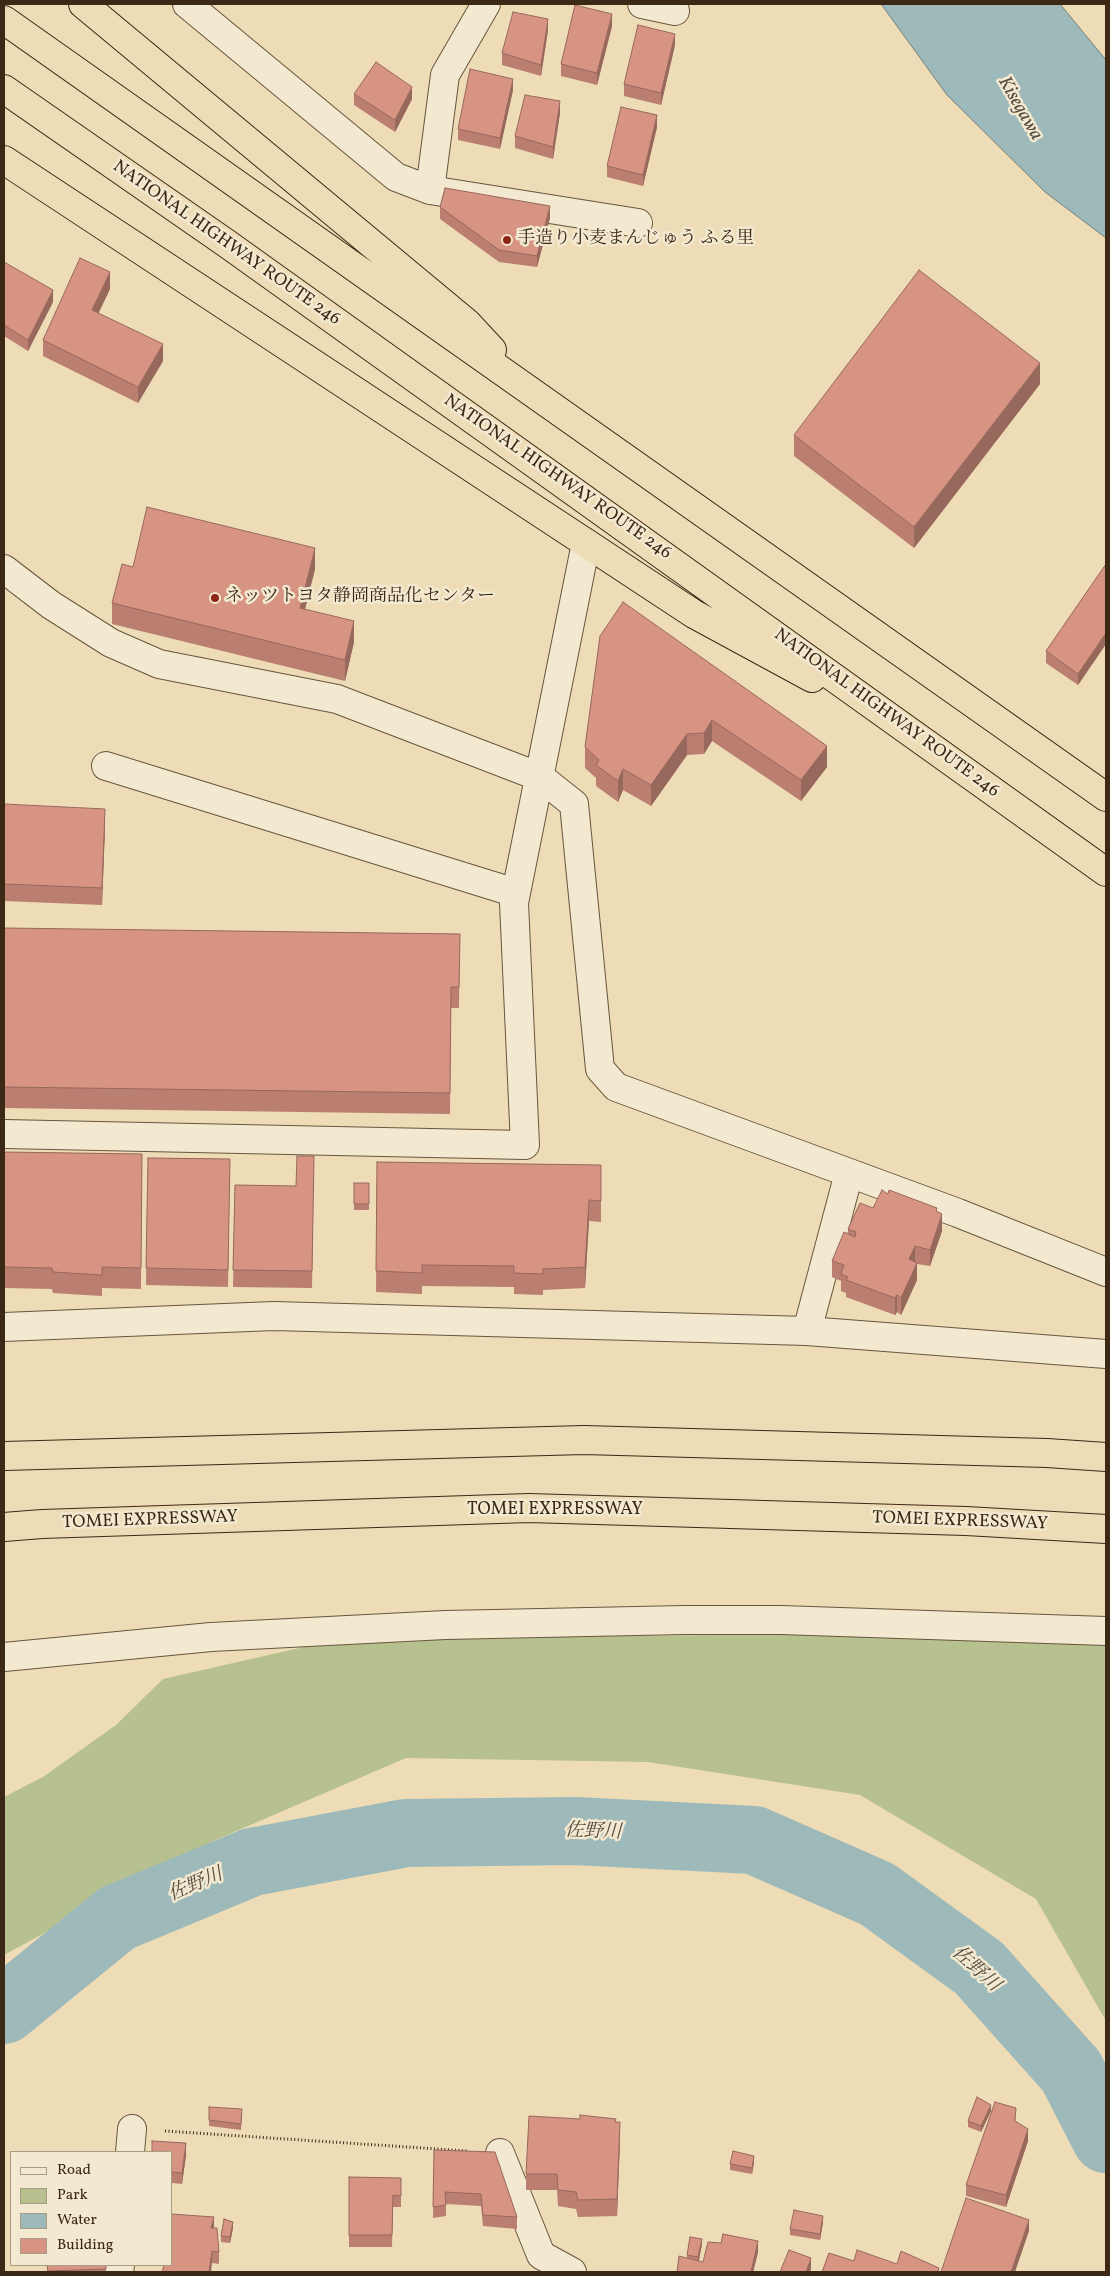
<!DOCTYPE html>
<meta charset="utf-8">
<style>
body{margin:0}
#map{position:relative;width:1110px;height:2276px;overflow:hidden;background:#eddcb6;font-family:Vollkorn,serif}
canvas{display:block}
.frame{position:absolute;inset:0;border:5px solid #3b2916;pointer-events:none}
.legend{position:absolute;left:10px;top:2151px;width:162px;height:115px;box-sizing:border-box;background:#f3e8d0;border:1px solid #a99c86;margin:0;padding:6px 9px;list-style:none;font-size:15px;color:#3b2916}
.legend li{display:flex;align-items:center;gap:10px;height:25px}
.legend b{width:25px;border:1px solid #a99c86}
</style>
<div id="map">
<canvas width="1110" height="2276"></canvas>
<div class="frame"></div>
<ul class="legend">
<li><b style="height:6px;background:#f3e8d0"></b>Road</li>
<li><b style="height:14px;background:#b7c08f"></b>Park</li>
<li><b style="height:14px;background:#9eb9b9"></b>Water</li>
<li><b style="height:14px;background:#d89483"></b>Building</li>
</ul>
</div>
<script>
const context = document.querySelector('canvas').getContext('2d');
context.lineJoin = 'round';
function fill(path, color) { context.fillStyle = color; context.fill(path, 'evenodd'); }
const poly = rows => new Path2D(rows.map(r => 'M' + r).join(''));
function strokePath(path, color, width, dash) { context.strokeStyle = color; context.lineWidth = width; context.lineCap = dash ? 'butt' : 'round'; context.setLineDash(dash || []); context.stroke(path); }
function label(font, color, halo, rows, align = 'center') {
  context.font = font + ' Vollkorn,"Noto Serif JP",serif'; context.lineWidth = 5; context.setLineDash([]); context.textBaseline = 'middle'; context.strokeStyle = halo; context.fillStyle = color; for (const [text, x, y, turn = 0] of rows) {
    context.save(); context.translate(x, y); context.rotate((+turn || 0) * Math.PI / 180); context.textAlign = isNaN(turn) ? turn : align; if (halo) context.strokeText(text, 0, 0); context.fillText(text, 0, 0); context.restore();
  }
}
const green = poly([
 [1106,1631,1106,2021,1036,1899,860,1795,648,1762,406,1758,213,1841,4,1955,4,1797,43,1777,116,1725,163,1679,339,1639]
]);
const water = poly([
 [881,4,1060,4,1106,60,1106,238,1045,192,947,95,881,4]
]);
const river = poly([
 [4,2010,117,1918,252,1862,406,1833,575,1831,754,1840,877,1894,979,1968,1071,2071,1106,2139]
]);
const path = poly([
 [165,2131,468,2151]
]);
const minor = poly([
 [187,4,396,177,430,190,638,223],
 [642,4,675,11],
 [430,190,445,75,486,4],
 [4,569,51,605,111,643,159,664,337,699,540,777,574,804,600,1069,616,1087,958,1213,1106,1272],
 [106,766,516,893],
 [4,1134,525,1145,514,903,586,543],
 [4,1327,274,1316,807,1331,1106,1354],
 [807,1331,849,1173],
 [4,1657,211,1637,445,1625,684,1620,781,1620,1106,1631],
 [130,2152,132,2129],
 [500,2153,541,2255,572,2272],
 [119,2272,120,2265]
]);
const highway = poly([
 [83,4,467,323,492,350],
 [4,20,1106,797],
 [4,89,226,243,1106,872],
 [4,160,694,614,812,678],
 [4,1456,584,1440,1047,1453,1106,1457],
 [4,1527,42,1524,529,1508,966,1521,1106,1529]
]);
const wall = poly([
 [612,26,597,85,561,76,561,64],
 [548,30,541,76,502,65,502,53],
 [675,45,661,105,624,96,624,84],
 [513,90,500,149,458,140,458,129],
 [354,94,412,99,395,132,354,105],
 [560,113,553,159,515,148,515,136],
 [657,127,643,186,607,177,607,166],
 [440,207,550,218,537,267,499,262,440,219],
 [4,262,53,302,28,351,4,336],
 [110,289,98,313,163,361,138,403,43,356,43,340],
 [1040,384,914,548,794,456,794,435],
 [1106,415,1106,434,1105,433,1105,417],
 [1106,564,1106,644,1078,685,1046,663,1046,651],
 [133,567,315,569,305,609,354,642,345,681,112,624,112,603],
 [600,636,827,767,801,801,712,741,704,754,687,755,651,806,623,790,618,802,596,786,596,778,585,768,585,747],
 [4,804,105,826,102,905,4,901],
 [4,928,460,934,459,1008,451,1008,450,1114,4,1108],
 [4,1152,142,1154,141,1289,102,1288,102,1296,53,1293,52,1289,4,1288],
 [314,1156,312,1288,233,1287,235,1185,296,1186],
 [148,1158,230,1159,228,1287,146,1285],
 [377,1162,601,1165,601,1222,589,1221,585,1288,543,1290,543,1295,514,1294,514,1287,422,1286,422,1294,376,1292],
 [354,1183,369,1183,369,1210,354,1210],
 [888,1194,937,1212,942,1231,930,1266,917,1264,917,1280,901,1315,897,1312,895,1315,846,1297,846,1293,841,1291,841,1281,832,1277,832,1261,848,1234,848,1229],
 [209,2107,242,2115,241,2130,209,2126],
 [991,2111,981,2132,968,2127,968,2121],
 [1016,2121,1028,2141,1006,2207,966,2196,966,2185],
 [616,2122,620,2139,617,2216,578,2217,576,2209,558,2206,557,2190,526,2190,526,2174],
 [434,2150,517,2217,517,2229,483,2226,481,2206,446,2204,446,2216,433,2218],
 [171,2152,186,2155,182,2184,172,2183,171,2194],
 [754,2162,752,2174,730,2170,730,2164],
 [349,2177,401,2178,401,2207,393,2207,392,2247,349,2247],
 [823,2222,820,2240,790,2235,790,2229],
 [214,2228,219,2252,219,2264,212,2263,164,2265],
 [233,2228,230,2243,221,2242,221,2236],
 [702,2244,699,2261,703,2262,758,2252,753,2272,677,2272,687,2258,687,2255],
 [47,2265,106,2265,106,2272,47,2272]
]);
const shadedWall = poly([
 [612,14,612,26,597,85,597,73],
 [548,19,548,30,541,76,541,65],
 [675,34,675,45,661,105,661,93],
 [513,79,513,90,500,149,500,138],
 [412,87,412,99,395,132,395,120],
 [560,101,560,113,553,159,553,147],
 [657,115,657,127,643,186,643,175],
 [550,206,550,218,537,267,537,256],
 [110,272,110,289,92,327,92,310],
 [53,290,53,302,28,351,28,340],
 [163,344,163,361,138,403,138,387],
 [1040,363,1040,384,914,548,914,527],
 [315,548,315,569,300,629,300,608],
 [354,621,354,642,345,681,345,660],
 [1106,633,1106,644,1078,685,1078,674],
 [712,720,712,741,704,754,704,733],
 [687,734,687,755,651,806,651,785],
 [827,746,827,767,801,801,801,780],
 [623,769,623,790,618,802,618,781],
 [105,809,105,826,102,905,102,888],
 [589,1200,589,1221,585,1288,585,1267],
 [942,1214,942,1231,930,1266,930,1250],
 [915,1246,915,1263,909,1259],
 [917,1263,917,1280,901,1315,901,1298],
 [897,1295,897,1312,895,1315,895,1298],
 [991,2105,991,2111,981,2132,981,2126],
 [620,2122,620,2139,617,2216,617,2199],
 [1028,2129,1028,2141,1006,2207,1006,2195],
 [186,2143,186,2155,182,2184,182,2173],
 [754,2156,754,2162,752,2174,752,2168],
 [823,2216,823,2222,820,2240,820,2234],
 [214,2217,214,2228,211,2228],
 [1029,2220,1029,2231,1015,2272,1011,2272],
 [233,2222,233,2228,230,2243,230,2237],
 [702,2239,702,2244,698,2263,698,2257],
 [758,2241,758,2252,753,2272,751,2272],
 [212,2251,212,2263,211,2272,209,2272],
 [811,2258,811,2269,810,2272,806,2272]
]);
const building = poly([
 [575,5,612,14,597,73,561,64,575,5],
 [513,12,548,19,541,65,502,53,513,12],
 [638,25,675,34,661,93,624,84,638,25],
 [376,62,412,87,395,120,354,94,376,62],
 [470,69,513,79,500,138,458,129,470,69],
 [525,95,560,101,553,147,515,136,525,95],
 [621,107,657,115,643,175,607,166,621,107],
 [445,188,550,206,537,256,499,250,440,207,445,188],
 [80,258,110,272,92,310,163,344,138,387,43,340,80,258],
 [4,262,53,290,28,340,4,325,4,262],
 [919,270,1040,363,914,527,794,435,919,270],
 [147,507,315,548,300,608,354,621,345,660,112,603,122,564,133,567,147,507],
 [1106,564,1106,633,1078,674,1046,651,1106,564],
 [623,602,827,746,801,780,712,720,704,733,687,734,651,785,623,769,618,781,596,765,599,760,585,747,600,636,623,602],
 [4,804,105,809,102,888,4,884,4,804],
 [4,928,460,934,459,987,451,987,450,1093,4,1087,4,928],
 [4,1152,142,1154,141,1268,102,1267,102,1275,53,1272,52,1268,4,1267,4,1152],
 [297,1156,314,1156,312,1271,233,1270,235,1185,296,1186,297,1156],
 [148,1158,230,1159,228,1270,146,1268,148,1158],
 [377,1162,601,1165,601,1201,589,1200,585,1267,543,1269,543,1274,514,1273,514,1266,422,1265,422,1273,376,1271,377,1162],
 [354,1183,369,1183,369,1204,354,1204,354,1183],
 [882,1190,888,1194,889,1190,937,1208,936,1211,942,1214,930,1250,915,1246,909,1259,917,1263,901,1298,897,1295,895,1298,846,1280,848,1277,841,1274,844,1265,832,1261,844,1232,855,1237,856,1232,848,1229,860,1203,873,1208,882,1190],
 [977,2097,991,2105,981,2126,968,2121,977,2097],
 [995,2102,1016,2108,1015,2121,1028,2129,1006,2195,966,2185,995,2102],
 [209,2107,242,2109,241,2124,209,2120,209,2107],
 [580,2115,616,2119,615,2122,620,2122,617,2199,578,2200,576,2192,558,2190,557,2174,526,2174,529,2116,580,2119,580,2115],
 [152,2141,186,2143,182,2173,172,2172,171,2183,171,2152,152,2152,152,2141],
 [434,2150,495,2152,517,2217,483,2215,481,2194,445,2192,446,2205,433,2207,434,2150],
 [733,2151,754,2156,752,2168,730,2164,733,2151],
 [349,2177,401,2178,401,2196,393,2195,392,2235,349,2235,349,2177],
 [966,2198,1029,2220,1011,2272,941,2272,966,2198],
 [794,2210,823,2216,820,2234,790,2229,794,2210],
 [171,2214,214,2217,211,2228,217,2228,219,2252,212,2251,209,2272,162,2272,164,2265,171,2265,171,2214],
 [224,2219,233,2222,230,2237,221,2236,224,2219],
 [723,2234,758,2241,751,2272,677,2272,679,2256,703,2262,708,2242,721,2243,723,2234],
 [690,2237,702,2239,698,2257,687,2255,690,2237],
 [789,2250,811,2258,806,2272,780,2272,789,2250],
 [857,2250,897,2264,901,2251,939,2268,938,2272,822,2272,829,2253,854,2261,857,2250],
 [47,2265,106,2265,106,2269,48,2271,47,2265]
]);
const markers = [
 [507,240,5,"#8f2418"],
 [215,598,5,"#8f2418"]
];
const poiNames = [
 ["手造り小麦まんじゅう ふる里",517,240],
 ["ネッツトヨタ静岡商品化センター",225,598]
];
const streetNames = [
 ["NATIONAL HIGHWAY ROUTE 246",226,244,35],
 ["NATIONAL HIGHWAY ROUTE 246",557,478,35],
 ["NATIONAL HIGHWAY ROUTE 246",886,714,36],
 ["TOMEI EXPRESSWAY",555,1511],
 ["TOMEI EXPRESSWAY",150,1521,-2],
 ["TOMEI EXPRESSWAY",960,1522,2]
];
const waterNames = [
 ["Kisegawa",1019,109,60],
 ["佐野川",593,1833,2],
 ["佐野川",196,1886,-23],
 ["佐野川",975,1970,42]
];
fill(green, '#b7c08f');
fill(water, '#9eb9b9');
strokePath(water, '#767f78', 1);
strokePath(river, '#9eb9b9', 68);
strokePath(minor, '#68563e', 30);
strokePath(highway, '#3b2916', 30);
strokePath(path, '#3b2916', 3, [1, 2.5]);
strokePath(minor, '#f3e8d0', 28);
strokePath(highway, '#eddcb6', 28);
fill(wall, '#ba7f71');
fill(shadedWall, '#97685c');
fill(building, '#d89483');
strokePath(building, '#97685c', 1);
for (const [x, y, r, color] of markers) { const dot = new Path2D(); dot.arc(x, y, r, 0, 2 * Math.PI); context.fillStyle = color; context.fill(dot); strokePath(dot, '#f3e8d0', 2); }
label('18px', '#3b2916', '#f3e8d0', poiNames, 'left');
label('18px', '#3b2916', '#f3e8d0', streetNames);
label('italic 19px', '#544d3f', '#f3e8d0', waterNames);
</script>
